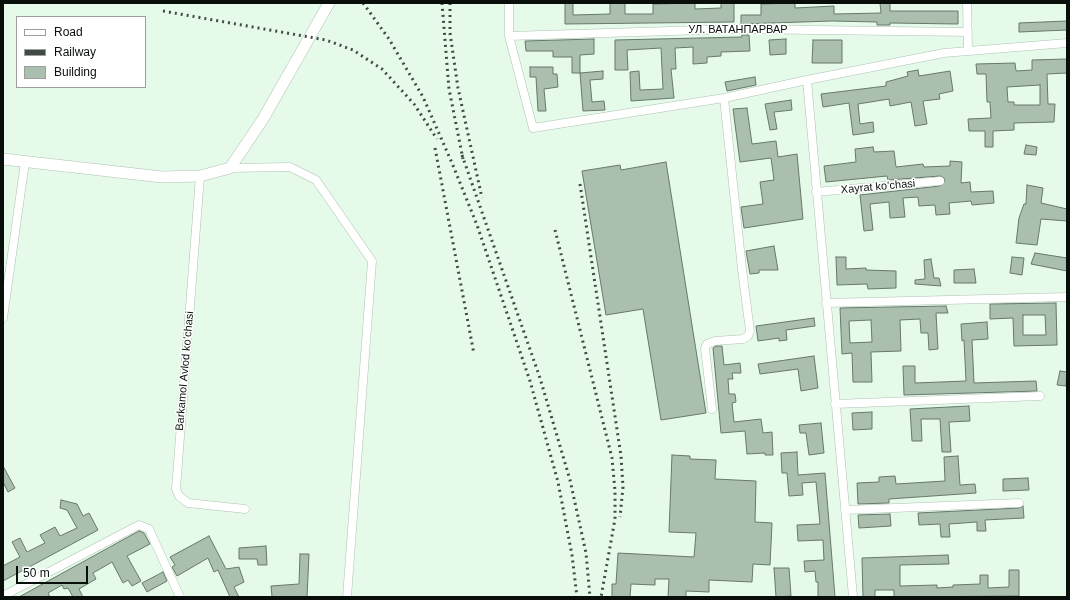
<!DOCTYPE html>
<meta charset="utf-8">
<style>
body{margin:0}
#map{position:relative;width:1070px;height:600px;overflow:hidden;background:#e5fae9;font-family:Helvetica,sans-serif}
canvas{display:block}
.frame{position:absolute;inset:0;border:4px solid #080f0a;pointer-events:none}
.legend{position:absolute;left:16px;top:16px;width:130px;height:72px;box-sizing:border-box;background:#fff;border:1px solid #9c9f9d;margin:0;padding:5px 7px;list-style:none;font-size:12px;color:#080f0a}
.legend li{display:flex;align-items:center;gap:8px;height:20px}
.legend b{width:20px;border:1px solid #9c9f9d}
.scale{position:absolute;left:16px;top:566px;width:72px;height:18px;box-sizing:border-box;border:2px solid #080f0a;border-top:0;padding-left:5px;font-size:12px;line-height:14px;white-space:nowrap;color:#080f0a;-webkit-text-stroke:3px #fff;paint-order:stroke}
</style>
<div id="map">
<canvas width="1070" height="600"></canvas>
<div class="frame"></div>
<ul class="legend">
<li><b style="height:5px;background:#fff"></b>Road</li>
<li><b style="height:5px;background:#414b43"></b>Railway</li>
<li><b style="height:11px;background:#abbfae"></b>Building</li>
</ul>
<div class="scale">50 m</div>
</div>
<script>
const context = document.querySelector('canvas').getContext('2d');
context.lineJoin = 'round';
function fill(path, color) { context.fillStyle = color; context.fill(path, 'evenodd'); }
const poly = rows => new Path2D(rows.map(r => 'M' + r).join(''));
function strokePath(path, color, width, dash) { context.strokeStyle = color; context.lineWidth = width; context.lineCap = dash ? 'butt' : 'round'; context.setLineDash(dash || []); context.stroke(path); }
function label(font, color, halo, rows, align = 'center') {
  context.font = font + ' Helvetica,sans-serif'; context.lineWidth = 3; context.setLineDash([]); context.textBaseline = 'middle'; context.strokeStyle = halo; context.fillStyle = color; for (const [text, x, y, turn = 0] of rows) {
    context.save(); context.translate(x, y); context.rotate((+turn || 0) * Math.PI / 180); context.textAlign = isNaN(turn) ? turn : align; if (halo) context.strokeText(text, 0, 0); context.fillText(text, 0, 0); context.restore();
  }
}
const building = poly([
 [565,3,573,3,573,15,610,14,610,3,625,3,625,14,653,14,653,4,695,3,695,9,721,8,721,3,734,3,734,22,565,24,565,3],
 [795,3,795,8,834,6,834,14,881,13,880,3,890,3,890,11,958,11,958,24,890,23,890,25,877,25,877,22,832,21,741,24,741,15,761,15,761,4,795,3],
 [1067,21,1067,30,1019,32,1019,23,1067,21],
 [742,35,749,35,750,51,721,52,721,56,707,57,707,63,693,64,693,47,675,48,676,69,671,69,674,98,631,101,630,72,639,71,640,90,663,89,661,48,627,50,628,70,615,70,615,40,742,37,742,35],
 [594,39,594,54,580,55,580,73,572,73,572,57,553,57,553,51,526,51,525,41,594,39],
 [786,39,786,54,770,55,769,40,786,39],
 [813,40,842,40,842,63,812,63,813,40],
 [1067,59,1067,73,1047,74,1048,104,1055,104,1054,122,1014,123,1014,130,993,131,993,147,985,147,985,131,969,131,968,119,991,118,990,102,987,102,986,74,977,74,976,64,1015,63,1016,71,1032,70,1032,60,1067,59],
 [1040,85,1040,105,1014,105,1014,102,1008,102,1007,87,1040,85],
 [530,67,553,67,553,74,557,74,558,87,544,89,546,111,538,111,536,77,530,77,530,67],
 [918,70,919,76,950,71,953,91,939,94,940,99,923,101,927,124,915,126,911,102,890,106,889,99,858,104,860,124,873,122,874,132,853,135,849,103,823,107,821,94,886,86,886,82,908,76,907,72,918,70],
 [603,71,603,79,590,80,592,102,604,101,605,110,583,111,580,73,603,71],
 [755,77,756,85,727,91,725,82,755,77],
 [791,100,792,110,774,112,777,129,770,130,765,104,791,100],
 [747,108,752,144,776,141,778,157,797,154,803,219,744,228,741,207,763,204,760,182,774,180,771,158,740,162,733,109,747,108],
 [1026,145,1037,147,1036,155,1024,154,1026,145],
 [873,147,874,152,894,151,896,167,923,164,924,167,950,166,950,161,962,162,961,183,970,182,971,192,993,191,994,203,972,205,971,201,949,203,950,214,936,215,935,205,919,206,918,197,903,198,905,217,890,218,889,202,870,204,873,230,864,231,860,195,940,186,945,181,944,178,940,176,888,180,887,176,826,182,824,166,856,162,855,149,873,147],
 [666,162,706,413,661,420,643,309,606,315,582,171,620,165,621,170,666,162],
 [1027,185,1043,188,1041,203,1067,209,1067,221,1041,219,1037,245,1016,243,1019,218,1024,204,1026,204,1027,185],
 [774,246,778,270,759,270,759,273,750,274,746,251,774,246],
 [1035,253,1067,258,1067,271,1031,264,1035,253],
 [836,257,846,257,846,269,866,268,866,270,896,271,896,288,868,289,867,284,837,285,836,257],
 [1012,257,1024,258,1022,275,1010,273,1012,257],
 [931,259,934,278,939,278,941,286,915,284,915,280,925,279,924,260,931,259],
 [974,269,976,283,954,283,954,270,974,269],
 [1056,303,1057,345,1014,346,1013,318,990,319,990,304,1056,303],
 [1023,315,1045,315,1046,335,1023,335,1023,315],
 [946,306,948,313,936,313,938,349,929,350,928,333,921,333,920,319,900,320,901,351,871,352,872,382,853,382,852,353,842,354,840,308,946,306],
 [871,320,872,342,850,343,849,321,871,320],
 [814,318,815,326,786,330,787,340,779,341,779,338,758,341,756,326,814,318],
 [987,322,988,339,972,340,974,383,1036,381,1037,391,904,395,903,366,915,366,915,383,966,381,964,340,962,341,961,324,987,322],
 [716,346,722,346,724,365,740,363,741,373,732,373,733,379,728,379,729,394,735,394,736,402,732,403,734,422,761,419,763,433,772,432,773,455,765,455,765,453,747,454,745,431,721,433,713,348,716,346],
 [814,356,818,388,801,391,798,369,760,374,758,364,814,356],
 [1060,371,1067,372,1066,386,1057,385,1060,371],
 [969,406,970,421,949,422,951,452,942,452,940,419,921,419,922,441,912,441,910,409,969,406],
 [872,412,872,429,853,430,852,413,872,412],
 [821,423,824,453,809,455,806,433,800,433,799,425,821,423],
 [797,452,798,475,825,473,835,597,818,597,818,582,816,582,815,571,805,572,804,561,824,560,823,540,798,541,797,525,820,524,816,482,802,483,803,495,789,496,787,473,782,473,781,453,797,452],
 [672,455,690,456,690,459,716,460,715,479,756,481,755,522,772,523,770,565,753,564,752,582,709,580,709,592,686,591,686,597,668,597,669,579,655,579,655,585,631,584,630,597,612,597,612,584,616,584,618,553,694,557,696,533,669,532,672,455],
 [958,456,960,485,975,484,976,493,889,499,889,503,858,504,857,483,879,482,879,477,895,476,896,484,945,481,944,457,958,456],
 [3,466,15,488,8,492,3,482,3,466],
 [1028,478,1029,490,1003,491,1003,479,1028,478],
 [61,500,77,504,83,516,89,513,98,530,3,581,3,566,20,557,12,542,20,538,27,552,45,543,40,535,55,527,60,536,77,528,67,510,60,508,61,500],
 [1023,506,1024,518,985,520,986,531,977,531,977,522,949,524,950,537,941,537,940,524,919,525,918,513,1019,508,1023,506],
 [890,514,891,526,859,528,858,515,890,514],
 [139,531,144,533,150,544,127,556,141,581,132,586,128,580,123,583,112,562,93,573,96,579,79,589,83,597,73,597,68,588,64,589,62,585,48,593,50,597,19,597,139,531],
 [209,536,226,569,239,567,244,582,234,587,239,597,230,597,218,570,214,572,208,558,177,576,172,567,175,565,170,557,209,536],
 [266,546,267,565,258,565,257,559,239,559,239,548,266,546],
 [300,554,309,554,307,597,272,597,271,586,299,584,300,554],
 [948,555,949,564,900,565,900,586,937,585,937,588,953,587,953,585,980,584,980,575,988,575,988,588,1009,587,1009,570,1019,570,1019,596,894,597,894,590,875,590,875,597,863,597,862,558,948,555],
 [774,568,789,568,791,596,776,597,774,568],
 [163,572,167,581,147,592,142,583,163,572]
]);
const street = poly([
 [509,3,509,36,533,128,724,98,807,80,944,53,1067,43],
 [967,3,968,51],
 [509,36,736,29,968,32],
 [807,80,853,597],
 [230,168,290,167,316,180,372,261,347,597],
 [200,176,176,489,179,496,188,503,245,509],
 [816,192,940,181],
 [826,303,1067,297],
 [3,318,25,162],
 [835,404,1040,396],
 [712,409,705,348,707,344,715,341,743,339,748,336,750,331,742,269,724,98],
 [845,510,1019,503],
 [3,596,139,525,149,529,180,597]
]);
const secondary = poly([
 [3,159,162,177,200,176,230,168,263,119,329,3]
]);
const rail = poly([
 [363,3,389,39,423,97,452,163,477,225,530,381,558,482,572,555,577,597],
 [442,3,449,89,463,159],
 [450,3,450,33,458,88,482,198],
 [163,11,326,40,353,50,382,69,414,104,437,139],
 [435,148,474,354],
 [462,155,540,378,570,480,586,553,590,597],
 [580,184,621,456,623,487,620,517],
 [555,230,612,458,615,491,615,519,601,597]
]);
const streetNames = [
 ["УЛ. ВАТАНПАРВАР",738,30],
 ["Xayrat koʻchasi",878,187,-5],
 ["Barkamol Аvlod koʻchasi",185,371,-85]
];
fill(building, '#abbfae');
strokePath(building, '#66796a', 1);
strokePath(street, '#aec2b2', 9);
strokePath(secondary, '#aec2b2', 12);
strokePath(street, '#fff', 8);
strokePath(secondary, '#fff', 11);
strokePath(rail, '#414b43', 3, [2, 4]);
label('11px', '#080f0a', '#fff', streetNames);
</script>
